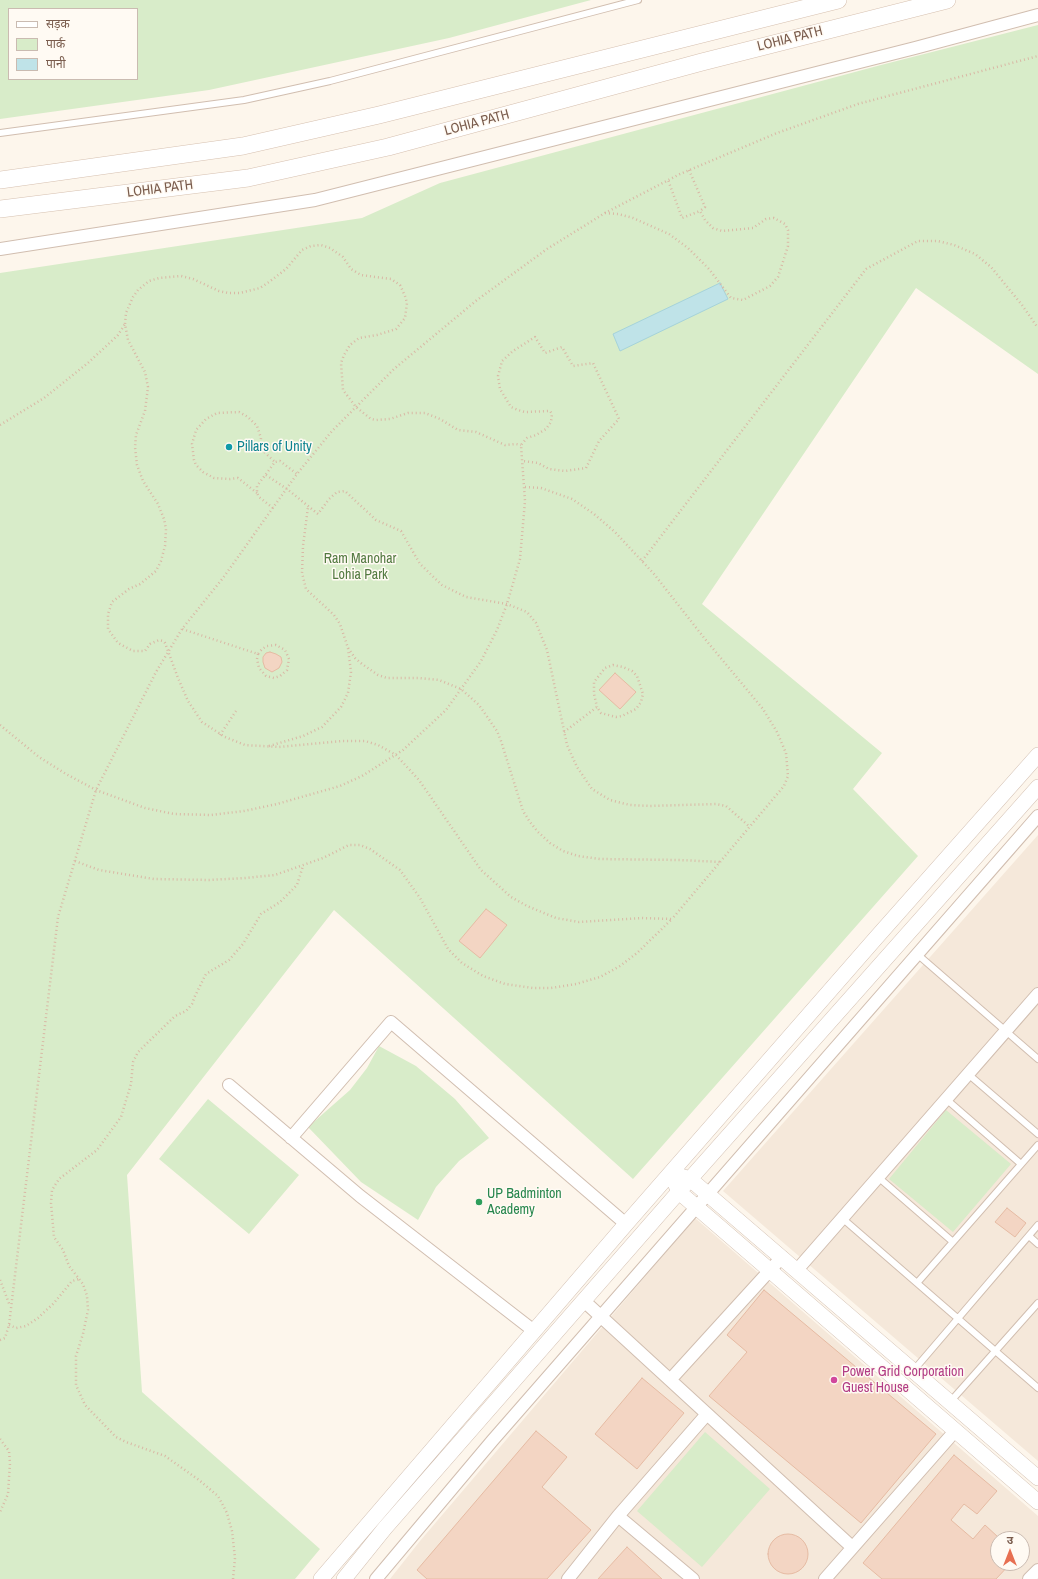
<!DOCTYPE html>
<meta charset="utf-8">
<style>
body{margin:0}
#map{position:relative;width:1038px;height:1579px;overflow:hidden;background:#fdf6ec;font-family:"Archivo Narrow","Noto Sans Devanagari",sans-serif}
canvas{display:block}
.legend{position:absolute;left:8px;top:8px;width:130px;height:72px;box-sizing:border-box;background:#fffaf3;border:1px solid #cabbb1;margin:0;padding:5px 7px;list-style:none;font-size:12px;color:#7a5c4d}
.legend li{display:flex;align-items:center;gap:8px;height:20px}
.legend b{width:20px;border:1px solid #cabbb1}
.north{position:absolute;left:990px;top:1531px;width:40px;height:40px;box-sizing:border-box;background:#fffaf3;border:1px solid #cabbb1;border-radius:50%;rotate:0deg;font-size:11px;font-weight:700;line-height:16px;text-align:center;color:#7a5c4d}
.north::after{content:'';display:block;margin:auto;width:14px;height:18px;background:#e76f51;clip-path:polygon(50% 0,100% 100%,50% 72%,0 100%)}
</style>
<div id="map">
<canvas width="1038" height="1579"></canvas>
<ul class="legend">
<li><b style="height:5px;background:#fff"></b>सड़क</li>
<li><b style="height:11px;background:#d8ecc9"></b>पार्क</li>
<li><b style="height:11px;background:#bfe3e8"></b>पानी</li>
</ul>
<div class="north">उ</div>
</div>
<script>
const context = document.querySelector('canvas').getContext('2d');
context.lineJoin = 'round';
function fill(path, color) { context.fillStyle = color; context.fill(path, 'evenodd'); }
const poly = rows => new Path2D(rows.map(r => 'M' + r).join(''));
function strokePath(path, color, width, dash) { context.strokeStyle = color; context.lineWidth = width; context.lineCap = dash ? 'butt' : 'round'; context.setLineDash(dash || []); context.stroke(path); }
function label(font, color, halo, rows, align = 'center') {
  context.font = font + ' "Archivo Narrow",sans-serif'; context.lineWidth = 3; context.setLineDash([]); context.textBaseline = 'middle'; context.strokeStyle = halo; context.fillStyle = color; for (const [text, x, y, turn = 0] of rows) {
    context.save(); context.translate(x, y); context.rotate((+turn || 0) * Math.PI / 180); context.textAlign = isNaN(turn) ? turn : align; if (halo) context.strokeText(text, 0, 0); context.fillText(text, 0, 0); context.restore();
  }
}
const residential = poly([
 [1038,835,1038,1461,723,1191],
 [695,1218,1038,1516,1038,1579,390,1579,420,1541],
 [998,1539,1022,1539,1022,1563,998,1563]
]);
const green = poly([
 [0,0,591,0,449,38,209,90,0,119],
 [9,9,137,9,137,79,9,79],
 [1038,25,1038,374,916,288,702,604,882,753,853,789,918,856,633,1179,334,910,127,1175,142,1392,320,1549,295,1579,0,1579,0,273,362,218,440,183,881,65],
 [379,1046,416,1066,455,1099,489,1138,459,1161,436,1187,418,1220,361,1182,308,1127,350,1090,367,1068],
 [208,1099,299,1175,249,1234,159,1159],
 [946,1110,1011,1164,953,1232,889,1179],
 [705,1432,770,1489,702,1567,637,1511]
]);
const water = poly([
 [720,283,728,299,620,351,613,334,720,283]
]);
const building = poly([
 [270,652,276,654,281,657,282,662,279,668,272,672,265,668,263,662,263,657,266,653,270,652],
 [615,673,636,692,620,709,599,690,615,673],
 [486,909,507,925,480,958,459,941,486,909],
 [1007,1208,1026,1223,1015,1237,995,1222,1007,1208],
 [764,1290,936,1434,861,1523,709,1396,747,1352,727,1335,764,1290],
 [642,1378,684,1413,637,1469,595,1434,642,1378],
 [536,1431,567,1457,542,1487,591,1530,547,1579,427,1579,417,1570,536,1431],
 [954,1455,997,1491,977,1514,964,1504,951,1520,973,1539,985,1525,998,1537,998,1563,1011,1563,996,1579,882,1579,863,1563,954,1455],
 '768 1554a20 20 0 1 1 40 0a20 20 0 1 1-40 0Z',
 [627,1547,662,1579,598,1579,627,1547]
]);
const path = poly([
 [689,170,705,207,700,211],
 [605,213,618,214,633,218,669,234,688,248,709,269,731,298,743,300,770,286,778,277,788,246,788,230,785,224,774,218,766,219,753,228,722,231,713,228,705,220,700,211,682,218,668,180],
 [0,425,44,398,88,363,118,335,125,324],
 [266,475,287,489,318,514,329,499,337,492,345,491,376,520,401,531,420,564,442,585,466,597,507,604,527,612,536,623,547,650,567,745,577,767,592,789,610,800,630,805,650,806,716,804,726,806,750,827],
 [525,487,541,488,572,499,594,514,615,532,654,574,705,639,763,709,777,732,786,753,788,776,784,786,672,919],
 [257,493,238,478,230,479,214,478,203,472,196,465,194,460,192,444,196,430,206,419,217,413,239,412,248,417,257,426,261,438,260,448,275,462],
 [273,508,259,497,257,493,257,486,275,462,280,461,297,474],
 [642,561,866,269,918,241,938,241,954,245,975,254,991,267,1022,305,1038,328],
 [348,648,355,658,362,664,378,675,387,678,419,678,439,680,461,689,479,705,497,731,501,741,523,811,530,822,538,832,550,843,563,851,578,856,600,859,680,860,720,862],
 [258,654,257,659,259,668,266,676,274,678,280,676,287,670,289,659,285,650,276,645,267,646,262,649,258,654,182,629,223,578,297,474,332,431,394,369,477,300,547,249,605,213,680,174,777,133,858,104,1038,56],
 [0,725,39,757,66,774,96,790,145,808,174,814,211,815,244,811,277,804,340,786,362,776,403,750,446,710,481,661,497,630,507,604,520,559,525,501,521,445,527,438,536,435,546,429,551,422,552,414,550,411,525,412,518,410,511,407,500,389,498,376,502,361,513,351,535,337,545,353,562,347,573,366,593,363,619,419,599,441,586,468,565,471,549,469,538,463,523,461],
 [564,732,597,707,601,713,616,717,622,716,636,709,641,702,643,694,637,676,632,671,623,667,613,665,605,668,594,682,594,694,597,707],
 [220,735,236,711],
 [269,746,303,736,322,727,341,707,348,693,351,672,348,648,340,624,334,615,306,589,302,573,303,546,308,507],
 [75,861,99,870,154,879,209,880,245,878,275,875,323,858,349,845,360,845,370,849,400,870,420,898,448,949,462,963,483,976,505,984,533,988,551,988,576,984,600,977,620,966,637,953,672,919,642,918,579,922,556,918,527,906,511,897,481,870,419,780,396,755,378,745,365,741,342,741,279,747,245,745,225,737,202,722,188,701,178,678,165,643,163,641,159,640,150,644,145,651,133,651,118,643,108,629,108,614,112,602,129,589,140,584,156,571,161,561,165,546,166,529,164,519,158,504,143,481,137,465,135,447,136,435,145,411,148,387,145,372,128,340,125,324,126,313,133,297,138,290,149,281,159,278,181,276,193,279,219,291,228,293,240,293,260,288,269,282,286,269,302,250,311,246,321,245,330,248,343,257,351,269,361,275,383,278,391,279,400,285,405,296,407,303,405,318,396,329,377,335,359,338,350,345,344,355,341,363,343,390,356,407,371,419,376,420,390,419,408,413,425,413,440,419,458,430,476,432,505,445,516,444,521,445],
 [0,1280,10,1306],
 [9,1325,16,1328,26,1326,38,1318,54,1303,72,1281,79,1279],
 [0,1340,5,1338,9,1325,58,917,96,790,156,672,182,629],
 [0,1439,9,1451,10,1463,8,1494,0,1512],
 [233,1579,235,1558,232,1531,227,1513,218,1496,199,1480,165,1456,126,1442,116,1437,85,1405,76,1385,76,1356,83,1334,88,1310,87,1296,83,1284,69,1266,63,1250,54,1237,51,1203,52,1190,59,1179,97,1150,121,1117,131,1084,133,1062,138,1052,175,1016,186,1011,192,1004,195,996,206,974,229,960,243,944,261,914,280,902,297,885,303,866]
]);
const service = poly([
 [0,133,244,100,330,81,638,0],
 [917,954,1038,1059],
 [968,1074,1038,1134],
 [946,1099,1021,1164],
 [878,1177,953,1242],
 [842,1218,1038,1388],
 [1029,1236,1038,1244],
 [917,1283,1038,1145],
 [913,1371,1038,1225],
 [950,1402,1038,1303]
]);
const minor = poly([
 [0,249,315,200,915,48,1038,15],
 [229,1085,360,1196,534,1331],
 [291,1138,391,1022,626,1224],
 [797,1270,1038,994],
 [584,1301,852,1547],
 [670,1380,782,1257],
 [618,1516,693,1579],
 [376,1579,492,1441,1038,816],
 [568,1579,618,1516,707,1414],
 [825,1579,955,1431],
 [1029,1579,1038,1570]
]);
const tertiary = poly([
 [681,1176,690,1179,1038,1478],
 [675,1183,679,1192,1038,1502],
 [321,1579,626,1224,875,939,1038,755],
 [344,1579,385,1528,690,1179,1038,787]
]);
const secondary = poly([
 [0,180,243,146,379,115,838,0],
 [0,209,248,178,388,147,702,62,947,0]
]);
const markers = [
 [229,447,4,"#0f9aa8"],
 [479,1202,4,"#2e9e5b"],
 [834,1380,4,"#d1479c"]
];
const streetNames = [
 ["LOHIA PATH",790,39,-14],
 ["LOHIA PATH",477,123,-15],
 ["LOHIA PATH",160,189,-7]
];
const cultureNames = [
 ["Pillars of Unity",237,447]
];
const parkNames = [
 ["Ram Manohar",360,559],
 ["Lohia Park",360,575]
];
const leisureNames = [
 ["UP Badminton",487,1194],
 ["Academy",487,1210]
];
const hotelNames = [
 ["Power Grid Corporation",842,1372],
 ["Guest House",842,1388]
];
fill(residential, '#f5e8da');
fill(green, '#d8ecc9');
fill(water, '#bfe3e8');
strokePath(water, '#a5d3da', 1);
fill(building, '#f3d5c3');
strokePath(building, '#e6bba3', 1);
strokePath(service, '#d1beb0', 8);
strokePath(minor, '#d1beb0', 14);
strokePath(tertiary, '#d1beb0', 16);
strokePath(secondary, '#d6c0b0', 18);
strokePath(path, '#d9b8a5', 2.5, [1, 3]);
strokePath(service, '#fff', 6);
strokePath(minor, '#fff', 12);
strokePath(tertiary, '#fff', 15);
strokePath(secondary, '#fff', 17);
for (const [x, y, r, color] of markers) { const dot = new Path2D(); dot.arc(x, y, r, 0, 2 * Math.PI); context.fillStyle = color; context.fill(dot); strokePath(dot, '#fffaf3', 1.5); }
label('14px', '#7a5c4d', '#fffaf3', streetNames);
label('14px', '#0d838f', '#fffaf3', cultureNames, 'left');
label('14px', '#537a41', '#fffaf3', parkNames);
label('14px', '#27864d', '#fffaf3', leisureNames, 'left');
label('14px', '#b23c85', '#fffaf3', hotelNames, 'left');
</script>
